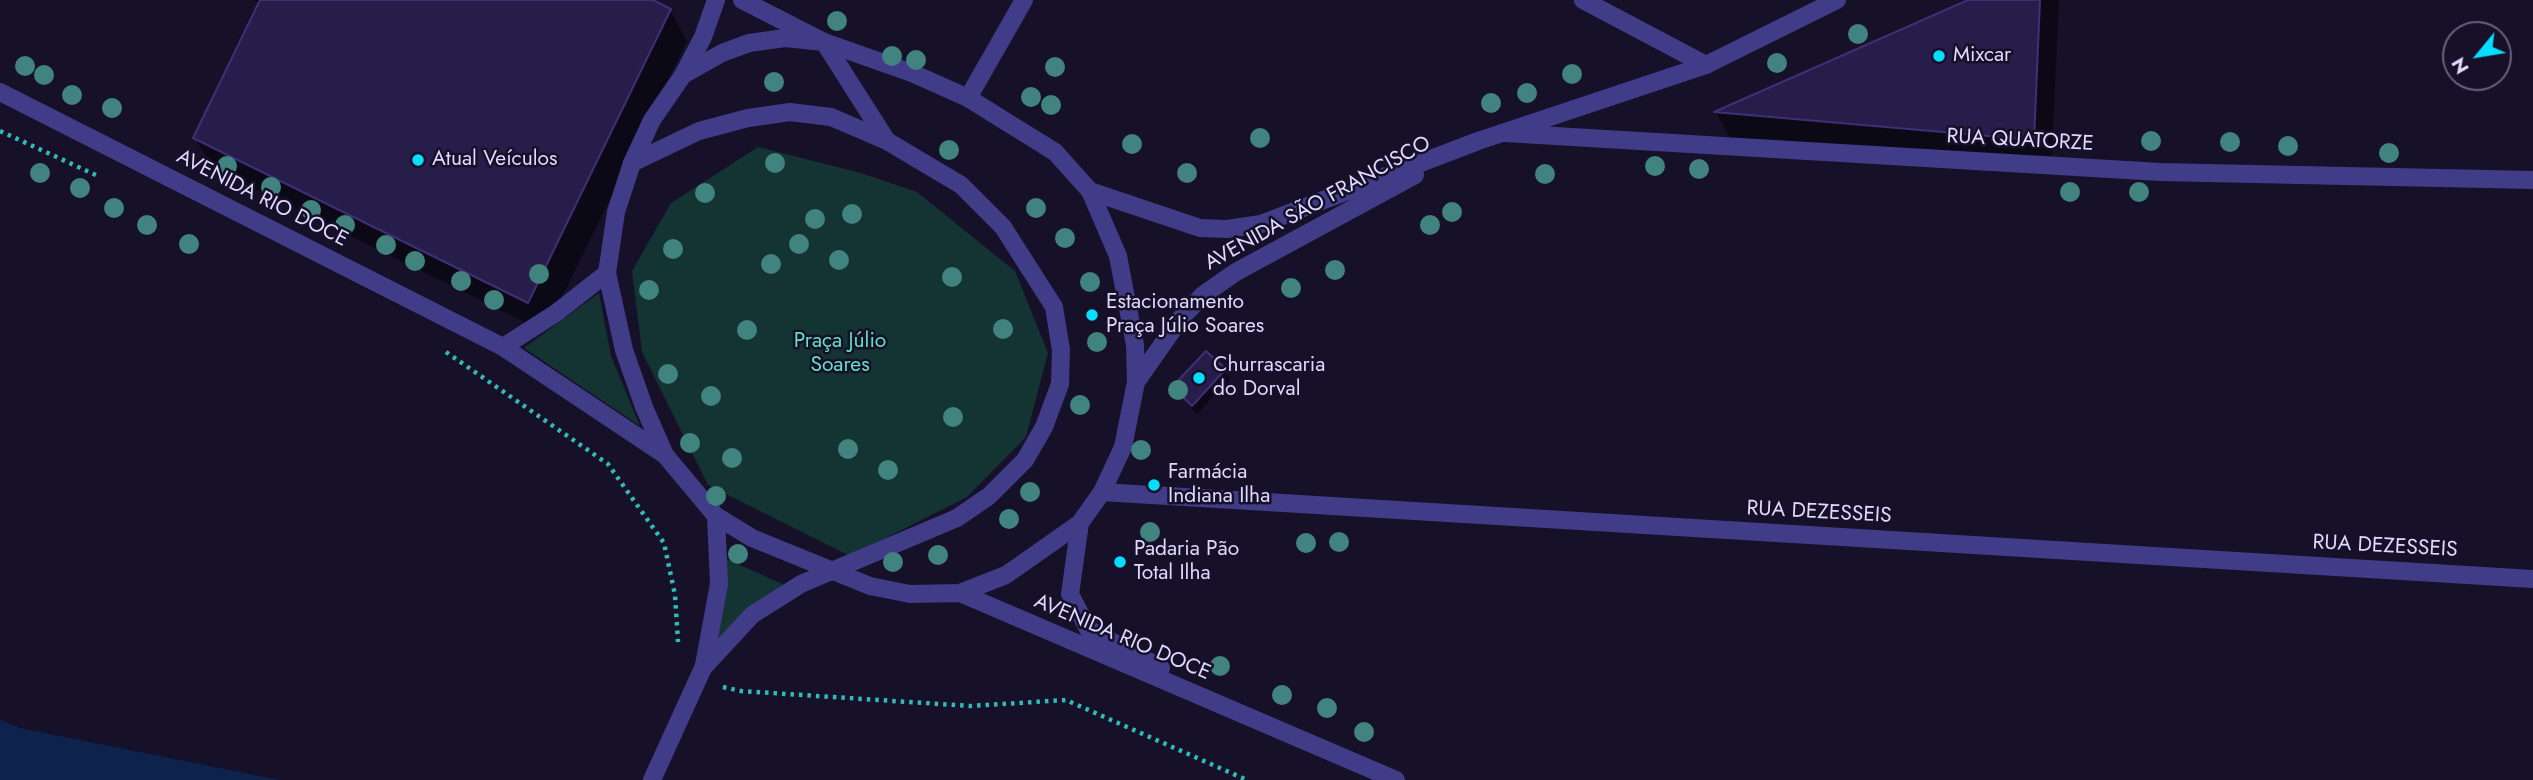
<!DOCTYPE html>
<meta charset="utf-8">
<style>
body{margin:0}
#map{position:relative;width:2533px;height:780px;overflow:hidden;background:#161129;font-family:Jost,sans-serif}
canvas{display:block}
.north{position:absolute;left:2442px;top:21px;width:70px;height:70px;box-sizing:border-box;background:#161129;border:2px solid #66617f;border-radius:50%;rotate:240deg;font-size:19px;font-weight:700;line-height:28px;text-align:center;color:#dfd9ff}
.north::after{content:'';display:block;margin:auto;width:24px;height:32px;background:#07ddfd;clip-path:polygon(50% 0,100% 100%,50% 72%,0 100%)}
</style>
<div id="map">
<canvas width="2533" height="780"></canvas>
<div class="north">N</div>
</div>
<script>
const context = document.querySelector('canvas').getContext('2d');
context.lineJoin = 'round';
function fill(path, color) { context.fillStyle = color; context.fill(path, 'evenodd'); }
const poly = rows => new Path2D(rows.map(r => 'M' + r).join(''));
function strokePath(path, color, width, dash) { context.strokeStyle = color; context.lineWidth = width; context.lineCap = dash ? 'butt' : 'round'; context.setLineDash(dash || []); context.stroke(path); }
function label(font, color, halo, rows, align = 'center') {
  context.font = font + ' Jost,sans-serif'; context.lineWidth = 5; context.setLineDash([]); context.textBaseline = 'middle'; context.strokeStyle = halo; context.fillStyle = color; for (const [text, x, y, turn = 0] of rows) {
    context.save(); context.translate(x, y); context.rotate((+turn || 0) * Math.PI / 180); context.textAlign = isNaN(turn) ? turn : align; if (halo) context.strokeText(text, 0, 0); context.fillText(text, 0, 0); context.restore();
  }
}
const green = poly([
 [758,147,861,173,917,192,1015,271,1048,353,1026,437,967,497,850,556,708,485,642,352,632,271,671,203],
 [599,293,611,356,640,426,524,348],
 [724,558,789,587,711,649]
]);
const water = poly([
 [0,720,20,728,280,780,0,780]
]);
const shadow = poly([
 [253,0,649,0,670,10,687,41,545,332,213,168,195,138,260,4],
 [1973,0,2059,0,2051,171,1733,143,1716,113],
 [1206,353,1230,379,1197,414,1174,387]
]);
const building = poly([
 [260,0,653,0,671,9,528,303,193,138,260,0],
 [1968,0,2040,0,2034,140,1714,112,1968,0],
 [1206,351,1226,369,1192,406,1172,387,1206,351]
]);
const path = poly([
 [0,131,98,176],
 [446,352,608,464,664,543,675,595,678,642],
 [723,687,741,691,970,706,1066,700,1247,780]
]);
const minor = poly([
 [742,0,824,42,887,141],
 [1583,0,1706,65],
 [683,75,703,37,716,0],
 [1505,133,2160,172,2533,180],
 [632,163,699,131,748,118,790,112,831,117,887,141,961,185,1003,227,1054,307,1061,350,1060,384,1044,427,1025,460,989,496,957,518,829,572],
 [1102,492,2533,579]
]);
const tertiary = poly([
 [785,38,824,42,912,73,968,98,1055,152,1090,191,1118,256,1135,345,1136,382,1123,447,1102,492,1080,523,1006,575,960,593,910,594,870,586,752,538,716,516,665,455,644,407,624,350,607,273,616,212,632,163,652,120,683,75,722,53,749,43,785,38],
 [0,92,503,347,665,455],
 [968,98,1024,0],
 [1090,191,1200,228,1227,229,1261,224,1478,141,1706,65,1837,0],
 [503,347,556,313,607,273],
 [1136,382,1181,318,1203,295,1236,272,1415,175],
 [1080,523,1070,594,1088,629,1161,668],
 [960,593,1396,780],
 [704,665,719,584,716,516],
 [703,668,752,615,801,584,829,572]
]);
const tertiaryBridge = poly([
 [652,780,703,668]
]);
const trees = [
 [837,21],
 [1858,34],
 [892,56],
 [916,60],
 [1777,63],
 [25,66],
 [1055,67],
 [1572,74],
 [44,75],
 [774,82],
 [1527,93],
 [72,95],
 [1031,97],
 [1491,103],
 [1051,105],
 [112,108],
 [1260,138],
 [2151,141],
 [2230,142],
 [1132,144],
 [2288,146],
 [949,150],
 [2389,153],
 [775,163],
 [227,166],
 [1655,166],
 [1699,169],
 [40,173],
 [1187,173],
 [1545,174],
 [271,187],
 [80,188],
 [2070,192],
 [2139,192],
 [705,193],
 [114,208],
 [1036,208],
 [311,210],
 [1452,212],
 [852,214],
 [815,219],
 [147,225],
 [345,225],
 [1430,225],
 [1065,238],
 [189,244],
 [799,244],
 [386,245],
 [673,249],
 [839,260],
 [415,261],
 [771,264],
 [1335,270],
 [539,274],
 [952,277],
 [461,281],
 [1090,282],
 [1291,288],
 [649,290],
 [494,300],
 [1003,329],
 [747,330],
 [1097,342],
 [668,374],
 [1178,390],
 [711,396],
 [1080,405],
 [953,417],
 [690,443],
 [848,449],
 [1141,450],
 [732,458],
 [888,470],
 [1030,492],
 [716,496],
 [1009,519],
 [1150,532],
 [1339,542],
 [1306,543],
 [738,554],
 [938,555],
 [893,562],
 [1220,666],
 [1282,695],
 [1327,708],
 [1364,732]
];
const markers = [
 [1939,56,7,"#07ddfd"],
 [418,160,7,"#07ddfd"],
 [1092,315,7,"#07ddfd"],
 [1199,378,7,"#07ddfd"],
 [1154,485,7,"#07ddfd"],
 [1120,562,7,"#07ddfd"]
];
const poiNames = [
 ["Mixcar",1953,56],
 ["Atual Veículos",432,160],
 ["Estacionamento",1106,303],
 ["Praça Júlio Soares",1106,327],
 ["Churrascaria",1213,366],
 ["do Dorval",1213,390],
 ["Farmácia",1168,473],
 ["Indiana Ilha",1168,497],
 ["Padaria Pão",1134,550],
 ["Total Ilha",1134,574]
];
const streetNames = [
 ["RUA QUATORZE",2020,141,3],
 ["AVENIDA RIO DOCE",262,199,27],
 ["AVENIDA SÃO FRANCISCO",1318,204,-29],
 ["RUA DEZESSEIS",1819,513,3],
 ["RUA DEZESSEIS",2385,547,3],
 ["AVENIDA RIO DOCE",1122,638,23]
];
const parkNames = [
 ["Praça Júlio",840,342],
 ["Soares",840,366]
];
fill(green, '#143333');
fill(water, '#0d224c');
fill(shadow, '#0007');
fill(building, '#271d4a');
strokePath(building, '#3f2f76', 2);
strokePath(path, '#31bbb7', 4.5, [3.5, 5]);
strokePath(minor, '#413c88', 18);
strokePath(tertiary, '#413c88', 18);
strokePath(tertiaryBridge, '#413c88', 18);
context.fillStyle = '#41837f';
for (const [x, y] of trees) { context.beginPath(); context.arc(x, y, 10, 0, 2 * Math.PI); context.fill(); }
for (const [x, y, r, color] of markers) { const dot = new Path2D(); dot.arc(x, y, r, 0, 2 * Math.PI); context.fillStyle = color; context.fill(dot); strokePath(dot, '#161129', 2.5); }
label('21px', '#dfd9ff', '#161129', poiNames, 'left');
label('21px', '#dfd9ff', '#161129', streetNames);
label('21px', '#64e0c5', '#161129', parkNames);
</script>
